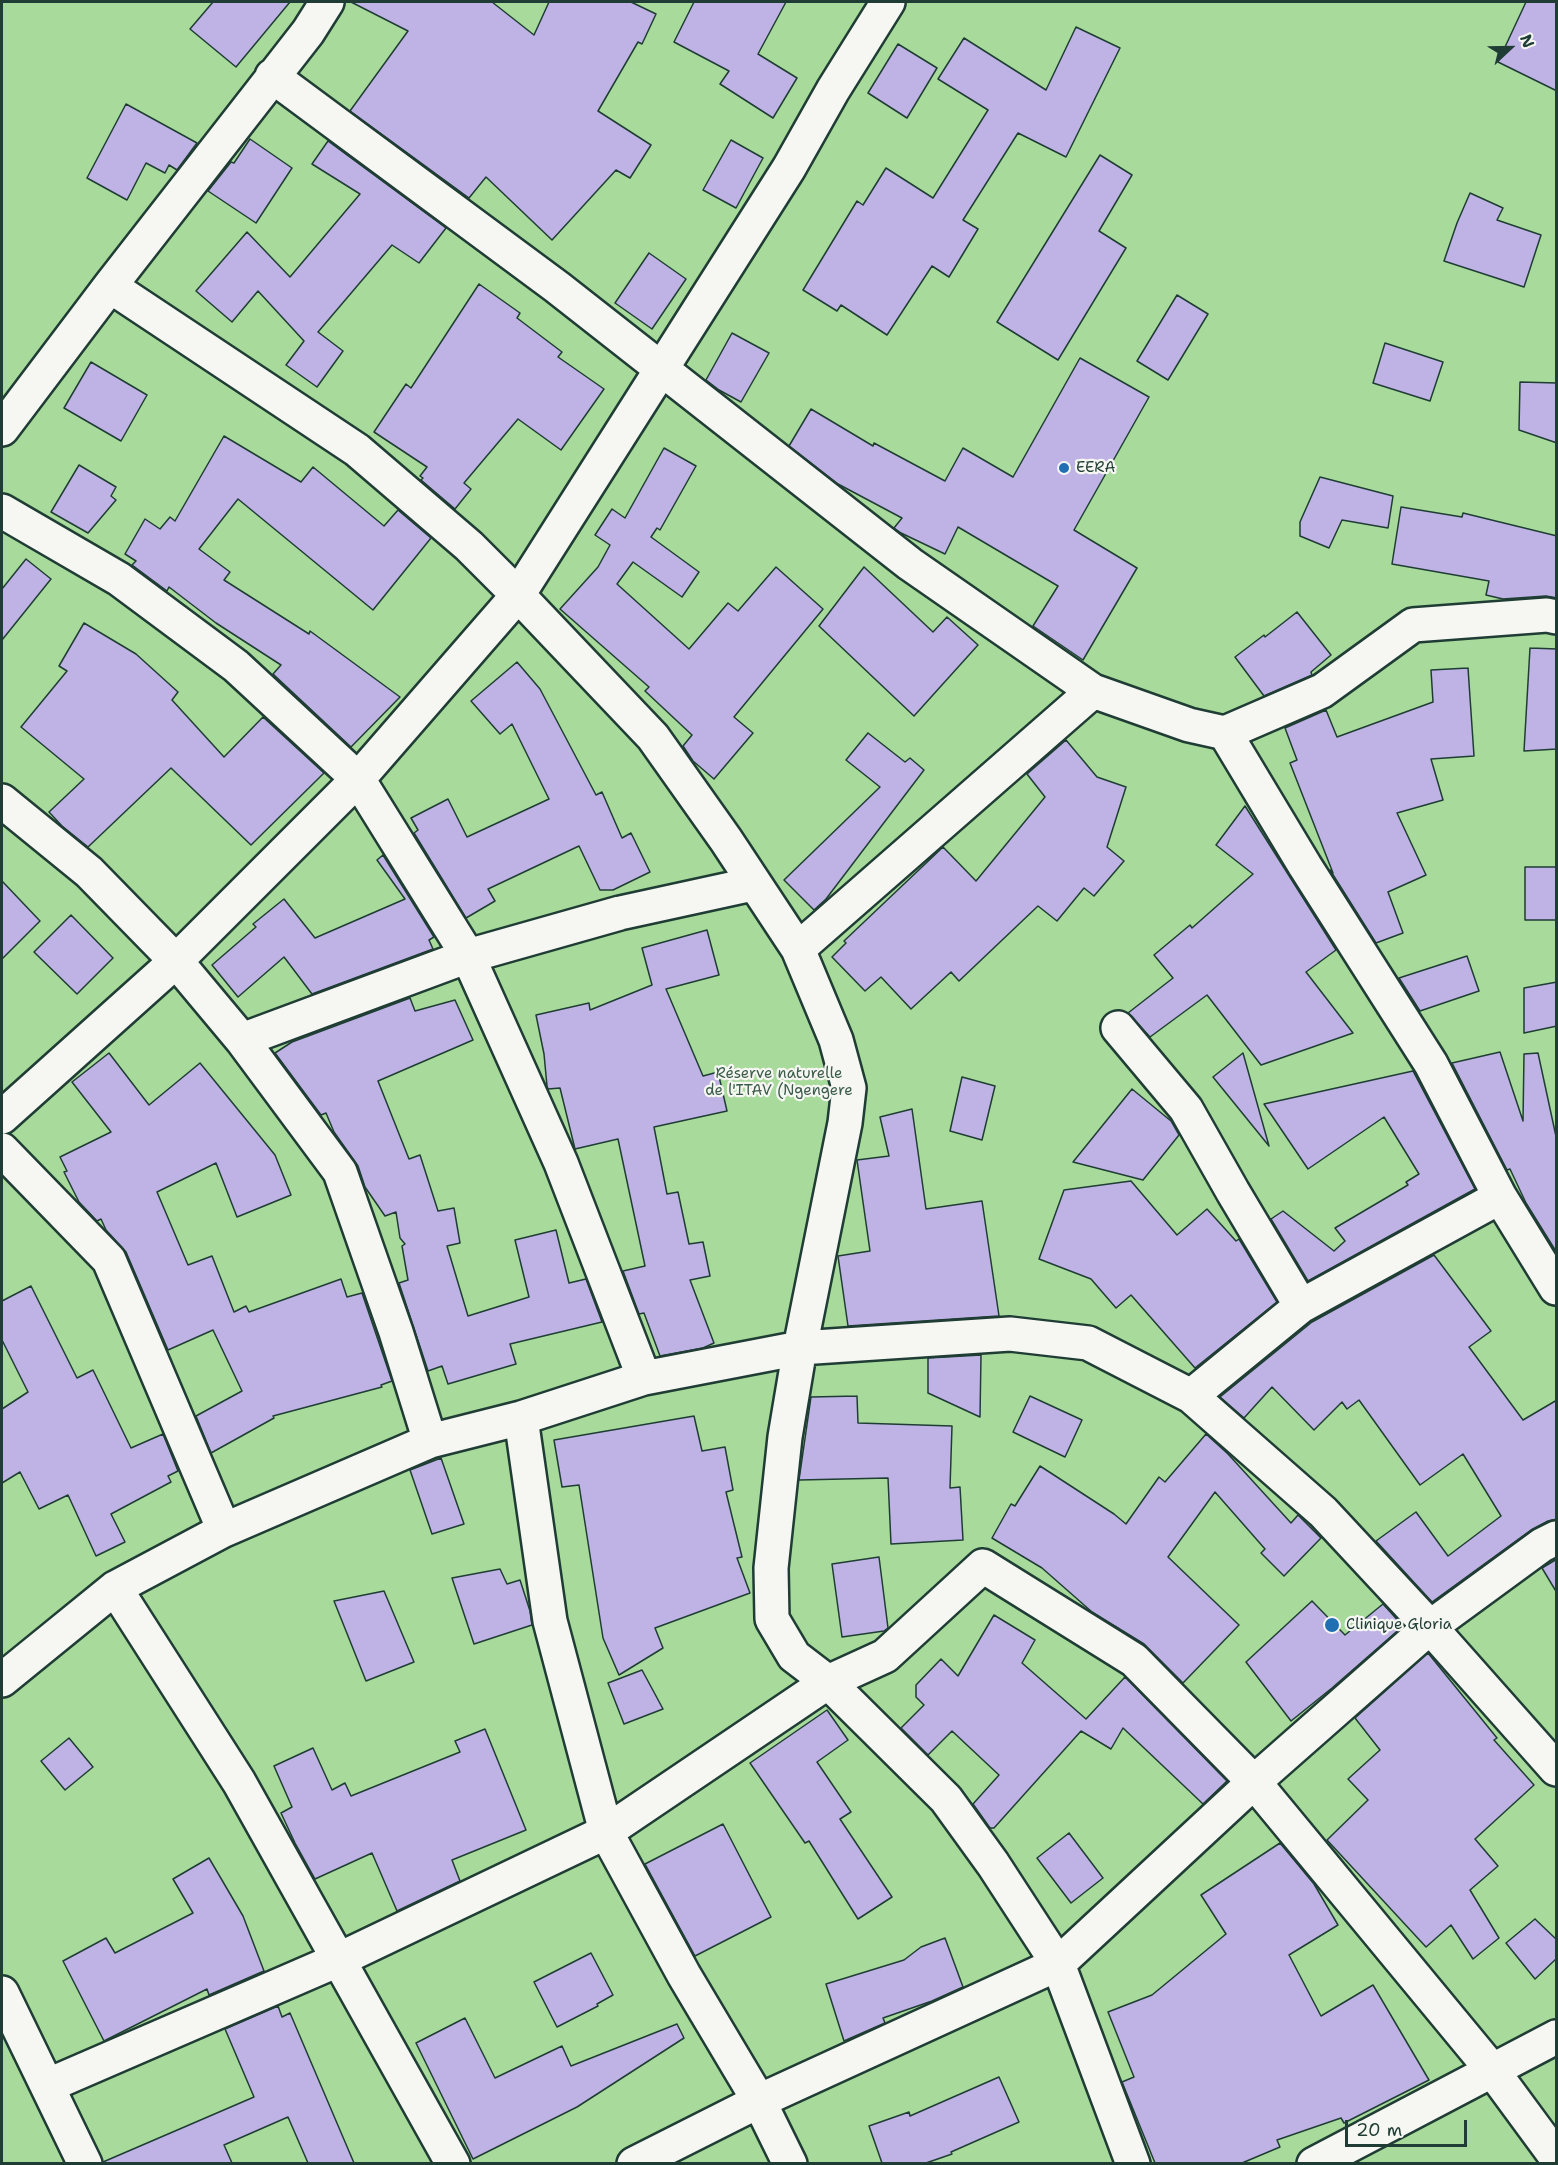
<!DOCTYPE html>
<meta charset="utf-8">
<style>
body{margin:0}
#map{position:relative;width:1558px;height:2165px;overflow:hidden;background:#f6f6f2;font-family:"Shantell Sans",sans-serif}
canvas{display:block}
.frame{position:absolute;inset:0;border:3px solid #1f3d34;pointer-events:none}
.north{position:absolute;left:1480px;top:18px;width:60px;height:60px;-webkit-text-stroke:4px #f6f6f2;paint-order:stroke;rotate:68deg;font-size:16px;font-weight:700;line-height:24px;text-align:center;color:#1f3d34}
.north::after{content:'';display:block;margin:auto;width:21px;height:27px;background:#1f3d34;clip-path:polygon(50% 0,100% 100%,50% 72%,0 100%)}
.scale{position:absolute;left:1345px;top:2120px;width:122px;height:27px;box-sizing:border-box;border:3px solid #1f3d34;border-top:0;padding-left:8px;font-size:18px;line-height:21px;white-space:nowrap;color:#1f3d34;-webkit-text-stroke:4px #f6f6f2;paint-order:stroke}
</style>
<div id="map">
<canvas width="1558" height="2165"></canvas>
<div class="frame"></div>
<div class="north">N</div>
<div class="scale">20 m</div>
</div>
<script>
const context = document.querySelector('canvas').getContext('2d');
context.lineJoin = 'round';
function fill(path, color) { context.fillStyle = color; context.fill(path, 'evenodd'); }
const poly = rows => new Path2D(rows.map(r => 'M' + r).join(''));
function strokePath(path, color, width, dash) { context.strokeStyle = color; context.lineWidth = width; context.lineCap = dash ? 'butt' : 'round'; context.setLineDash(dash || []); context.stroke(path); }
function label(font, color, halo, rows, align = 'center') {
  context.font = font + ' "Shantell Sans",sans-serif'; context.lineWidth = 4.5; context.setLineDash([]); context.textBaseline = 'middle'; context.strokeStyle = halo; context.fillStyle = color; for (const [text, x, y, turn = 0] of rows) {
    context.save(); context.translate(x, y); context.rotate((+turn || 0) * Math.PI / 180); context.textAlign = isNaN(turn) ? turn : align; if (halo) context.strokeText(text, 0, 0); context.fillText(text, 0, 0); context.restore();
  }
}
const green = poly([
 [2,2,1556,2,1556,2163,2,2163]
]);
const building = poly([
 [213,2,290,2,236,67,190,29,213,2],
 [351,2,492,2,534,35,549,2,631,2,656,14,642,44,638,42,598,111,651,145,630,178,616,170,552,240,486,177,469,198,350,111,408,31,351,2],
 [694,2,786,2,758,54,797,78,773,118,720,84,729,71,674,42,694,2],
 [1526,2,1557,2,1557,91,1498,62,1526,2],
 [1076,27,1120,48,1066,157,1018,133,963,220,978,229,949,277,932,266,887,335,841,305,837,311,803,290,857,201,863,205,886,168,933,198,988,110,938,79,964,38,1046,90,1076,27],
 [898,44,937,68,907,118,868,93,898,44],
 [126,104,197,143,177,170,169,165,165,173,146,163,127,200,87,178,126,104],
 [250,139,292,168,256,223,208,191,231,162,234,163,250,139],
 [731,140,763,158,736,208,703,190,731,140],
 [328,141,446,228,419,263,392,245,318,332,343,351,317,387,286,365,304,341,258,291,232,322,196,291,247,232,290,277,360,194,312,164,328,141],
 [1100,155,1132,175,1099,231,1126,248,1058,360,997,322,1100,155],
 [1470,193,1503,208,1497,220,1541,235,1524,287,1444,261,1457,223,1470,193],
 [649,253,686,279,652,329,615,303,649,253],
 [479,284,520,313,517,318,562,352,558,357,604,389,561,450,518,419,464,483,471,489,455,509,421,480,423,478,420,476,427,467,374,432,406,384,411,388,479,284],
 [1177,295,1208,314,1168,380,1137,361,1177,295],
 [732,333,769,353,741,402,719,390,706,380,732,333],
 [1385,343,1443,362,1430,401,1373,383,1385,343],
 [1080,358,1149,397,1074,530,1137,568,1083,660,1033,626,1058,586,958,527,945,554,901,533,894,528,902,518,838,484,789,446,811,409,873,446,874,443,945,481,963,448,1013,477,1080,358],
 [91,362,147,395,121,441,64,408,91,362],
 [1520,382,1557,383,1557,443,1519,430,1520,382],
 [224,436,301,482,313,467,384,526,398,510,431,538,373,610,238,499,199,549,230,572,224,580,309,634,310,631,400,697,351,747,273,674,281,665,216,623,169,587,167,591,132,565,136,561,125,554,145,519,160,529,170,517,175,521,224,436],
 [664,448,696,466,660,530,657,528,651,537,699,572,682,597,633,562,617,584,689,649,728,603,738,611,776,567,823,609,734,717,753,733,714,779,693,761,683,746,692,735,645,691,649,687,560,609,598,567,610,545,595,535,612,509,625,518,664,448],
 [79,465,116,487,111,496,116,500,88,533,51,512,79,465],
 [1320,477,1393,496,1388,528,1342,520,1329,548,1300,536,1300,522,1320,477],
 [1401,507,1462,517,1463,513,1557,536,1557,598,1546,596,1503,599,1486,595,1489,581,1392,564,1401,507],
 [26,559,51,579,2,640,2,589,26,559],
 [864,567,933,632,947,617,978,645,914,716,819,626,864,567],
 [1297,612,1331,655,1311,672,1312,675,1264,696,1235,657,1264,635,1265,637,1297,612],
 [84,623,136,654,178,692,172,700,224,757,263,717,324,773,251,845,171,768,88,847,62,826,49,812,84,779,21,727,67,671,59,666,84,623],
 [1530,648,1557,649,1557,749,1524,751,1530,648],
 [517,662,540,689,596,795,602,792,622,838,631,833,650,872,613,890,600,890,579,846,488,889,495,901,466,918,414,833,418,830,411,818,448,799,467,837,549,799,512,724,500,734,471,701,517,662],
 [1468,668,1474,756,1431,759,1443,800,1397,813,1426,875,1388,892,1403,933,1376,943,1330,870,1333,873,1290,763,1297,760,1285,728,1326,710,1337,737,1433,702,1431,670,1468,668],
 [868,733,905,762,910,758,924,770,826,899,814,910,784,880,880,787,846,760,868,733],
 [1066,740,1097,777,1126,787,1107,847,1124,861,1094,896,1084,888,1057,921,1038,906,959,981,951,972,911,1009,881,977,865,991,832,957,846,943,844,941,943,847,976,881,1045,797,1027,774,1066,740],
 [1245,806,1336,950,1306,972,1353,1033,1261,1065,1207,995,1150,1037,1128,1013,1173,978,1154,955,1190,925,1192,928,1253,874,1216,845,1245,806],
 [383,855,434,937,429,940,433,949,312,994,284,957,238,997,212,965,256,927,253,924,284,899,315,938,405,899,377,860,383,855],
 [1525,867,1557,867,1557,920,1525,920,1525,867],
 [2,881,40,921,2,959,2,881],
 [71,915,113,958,77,994,34,952,71,915],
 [707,930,719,975,666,989,703,1076,718,1072,727,1111,654,1127,667,1194,678,1192,689,1244,703,1242,710,1276,690,1280,714,1343,703,1348,660,1356,644,1313,639,1314,623,1271,645,1266,618,1139,575,1149,560,1088,548,1089,547,1086,544,1054,536,1015,589,1003,590,1010,652,985,642,948,707,930],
 [1467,956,1479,991,1420,1011,1399,978,1467,956],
 [1557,982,1557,1026,1524,1033,1524,988,1557,982],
 [410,998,415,1011,455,1000,473,1040,378,1081,409,1159,420,1155,438,1211,454,1208,460,1243,447,1246,468,1316,529,1297,515,1240,556,1230,569,1283,586,1279,602,1322,510,1344,516,1364,448,1384,442,1366,428,1371,399,1283,408,1280,402,1246,405,1244,400,1238,396,1212,385,1216,365,1187,358,1166,334,1132,326,1113,321,1115,275,1053,292,1042,410,998],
 [1500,1052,1523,1121,1524,1054,1538,1053,1557,1141,1557,1253,1526,1203,1510,1169,1507,1170,1452,1063,1500,1052],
 [109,1053,149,1105,200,1063,275,1155,291,1195,237,1217,216,1163,157,1192,188,1265,212,1256,234,1312,246,1306,249,1312,341,1279,347,1297,362,1293,392,1381,381,1385,382,1387,273,1416,274,1418,211,1453,196,1416,242,1391,213,1330,168,1350,126,1252,106,1230,101,1219,97,1221,79,1202,64,1172,67,1171,60,1157,111,1132,72,1082,109,1053],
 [1243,1053,1269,1146,1213,1077,1243,1053],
 [1413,1071,1475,1189,1308,1281,1271,1219,1283,1211,1334,1251,1345,1241,1335,1228,1408,1185,1406,1182,1419,1174,1384,1117,1308,1169,1264,1104,1413,1071],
 [962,1077,995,1086,982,1140,950,1131,962,1077],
 [1132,1089,1171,1121,1179,1135,1143,1180,1073,1162,1132,1089],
 [912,1109,926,1209,982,1201,999,1316,848,1326,838,1256,870,1251,857,1160,889,1156,880,1117,912,1109],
 [1131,1181,1177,1235,1207,1209,1236,1241,1239,1239,1277,1302,1195,1368,1131,1295,1116,1308,1091,1279,1039,1259,1064,1190,1131,1181],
 [1434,1255,1491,1331,1469,1347,1523,1420,1557,1400,1557,1519,1548,1521,1531,1530,1432,1602,1376,1541,1416,1512,1448,1556,1501,1516,1463,1454,1420,1485,1359,1400,1347,1409,1342,1402,1314,1430,1272,1387,1244,1418,1220,1397,1312,1322,1434,1255],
 [31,1286,77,1378,93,1370,131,1448,163,1434,178,1471,168,1476,171,1482,111,1514,125,1542,96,1556,68,1495,39,1509,20,1472,2,1483,2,1409,28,1392,2,1340,2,1301,31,1286],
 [981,1355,980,1417,928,1393,928,1358,981,1355],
 [857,1396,858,1423,952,1426,950,1488,960,1487,963,1540,891,1544,888,1478,799,1480,811,1397,857,1396],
 [1030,1396,1082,1420,1065,1457,1013,1432,1030,1396],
 [694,1416,702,1451,725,1447,733,1490,726,1492,742,1557,737,1558,750,1593,655,1628,663,1648,619,1675,603,1638,579,1485,562,1487,554,1440,694,1416],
 [1206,1434,1228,1454,1291,1523,1298,1515,1321,1538,1284,1576,1261,1553,1265,1549,1215,1492,1168,1557,1239,1625,1183,1683,1144,1644,1092,1612,1042,1568,992,1538,1011,1504,1015,1506,1040,1466,1114,1514,1126,1524,1159,1477,1165,1482,1206,1434],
 [441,1458,464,1524,432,1534,410,1470,441,1458],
 [879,1557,888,1628,884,1631,842,1637,832,1564,879,1557],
 [1557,1559,1557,1593,1542,1568,1557,1559],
 [500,1569,507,1584,520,1580,530,1611,532,1625,474,1644,452,1578,500,1569],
 [384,1591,414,1662,366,1681,334,1601,384,1591],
 [1312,1601,1345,1635,1383,1604,1403,1626,1332,1688,1291,1721,1246,1662,1312,1601],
 [994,1615,1035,1640,1022,1663,1086,1719,1125,1677,1227,1781,1203,1804,1123,1728,1111,1749,1081,1731,994,1828,990,1828,973,1804,999,1775,952,1731,928,1755,901,1728,924,1705,916,1697,916,1685,941,1659,958,1676,994,1615],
 [1428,1653,1497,1738,1494,1740,1534,1785,1475,1839,1498,1866,1470,1890,1499,1938,1473,1959,1451,1925,1426,1947,1327,1840,1368,1800,1348,1779,1380,1750,1355,1718,1428,1653],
 [642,1670,663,1709,624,1724,608,1683,642,1670],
 [827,1710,848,1740,817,1762,851,1812,840,1819,892,1897,858,1919,809,1841,805,1843,750,1763,827,1710],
 [485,1729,526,1830,452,1860,460,1881,397,1911,372,1853,315,1879,295,1843,281,1813,292,1807,274,1766,313,1748,332,1790,345,1783,351,1796,460,1752,455,1741,485,1729],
 [69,1738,93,1767,65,1790,41,1761,69,1738],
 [723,1824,771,1917,695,1956,645,1864,723,1824],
 [1069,1833,1103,1878,1071,1903,1037,1858,1069,1833],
 [1280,1843,1314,1884,1338,1925,1289,1955,1321,2016,1373,1985,1429,2080,1344,2123,1341,2118,1277,2140,1280,2147,1242,2163,1155,2163,1122,2082,1134,2077,1108,2012,1152,1995,1226,1934,1201,1895,1280,1843],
 [209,1858,243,1916,264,1971,209,1995,207,1989,104,2041,63,1961,106,1938,115,1953,193,1913,173,1879,209,1858],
 [1535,1919,1557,1940,1557,1958,1535,1979,1506,1943,1535,1919],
 [945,1938,963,1987,932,2001,883,2018,885,2023,844,2041,826,1984,904,1960,921,1947,945,1938],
 [591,1953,613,1995,597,2004,598,2006,557,2027,534,1982,591,1953],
 [278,2006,282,2017,290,2013,354,2163,308,2163,288,2117,224,2145,232,2163,103,2163,103,2162,254,2097,225,2029,278,2006],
 [465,2018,495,2078,562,2046,571,2066,677,2024,684,2038,577,2107,473,2159,416,2043,465,2018],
 [999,2077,1019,2122,951,2152,952,2154,926,2163,882,2163,869,2126,909,2112,910,2116,999,2077]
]);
const minor = poly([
 [272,76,557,287,910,564,1093,691,1189,725,1225,733,1305,866,1431,1064,1500,1197,1556,1288],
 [110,286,357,450,469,546,518,595,653,737,726,840,798,949,836,1040,849,1088,845,1123,800,1348,785,1437,771,1568,772,1619,794,1656,828,1682,946,1799,993,1864,1058,1964,1133,2164],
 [2,429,110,286,308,32,327,2],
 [2,511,119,579,236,666,358,779,468,956,561,1163,644,1378],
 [1225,733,1322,691,1413,625,1547,615,1556,617],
 [2,801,89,872,176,961,242,1040,340,1172,396,1332,430,1441],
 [798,949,1093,691],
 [1118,1028,1186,1109,1233,1192,1301,1306],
 [242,1040,468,956,620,913,753,884],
 [2,1117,176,961,358,779,518,595,789,168,833,90,888,2],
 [2,1150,109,1260,224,1530],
 [1191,1396,1301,1306,1500,1197],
 [521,1418,550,1621,606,1832,684,1975,759,2101,790,2164],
 [115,1588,239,1782,453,2164],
 [2,1680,115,1588,224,1530,430,1441,521,1418,644,1378,800,1348,1010,1334,1088,1343,1191,1396,1323,1512,1430,1627,1556,1769],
 [2,1993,85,2164],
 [49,2085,340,1959,606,1832,828,1682,885,1656,983,1566,1134,1660,1254,1782,1492,2070,1556,2157],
 [634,2164,759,2101,1058,1964,1254,1782,1430,1627,1542,1545,1556,1538],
 [1314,2164,1556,2037]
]);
const markers = [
 [1064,468,6,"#1f6fb2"],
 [1332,1625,8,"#1f6fb2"]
];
const poiNames = [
 ["EERA",1076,468],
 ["Clinique Gloria",1346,1625]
];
const parkNames = [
 ["Réserve naturelle",779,1074],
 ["de l'ITAV (Ngengere",779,1091]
];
fill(green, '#a8da9b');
fill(building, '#beb3e4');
strokePath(building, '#1f3d34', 1.5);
strokePath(minor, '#1f3d34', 38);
strokePath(minor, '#f6f6f2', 33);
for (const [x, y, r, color] of markers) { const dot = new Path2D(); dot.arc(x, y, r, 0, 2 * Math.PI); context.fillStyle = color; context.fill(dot); strokePath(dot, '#f6f6f2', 2); }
label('15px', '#1f3d34', '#f6f6f2', poiNames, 'left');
label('15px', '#3a5c49', '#f6f6f2', parkNames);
</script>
